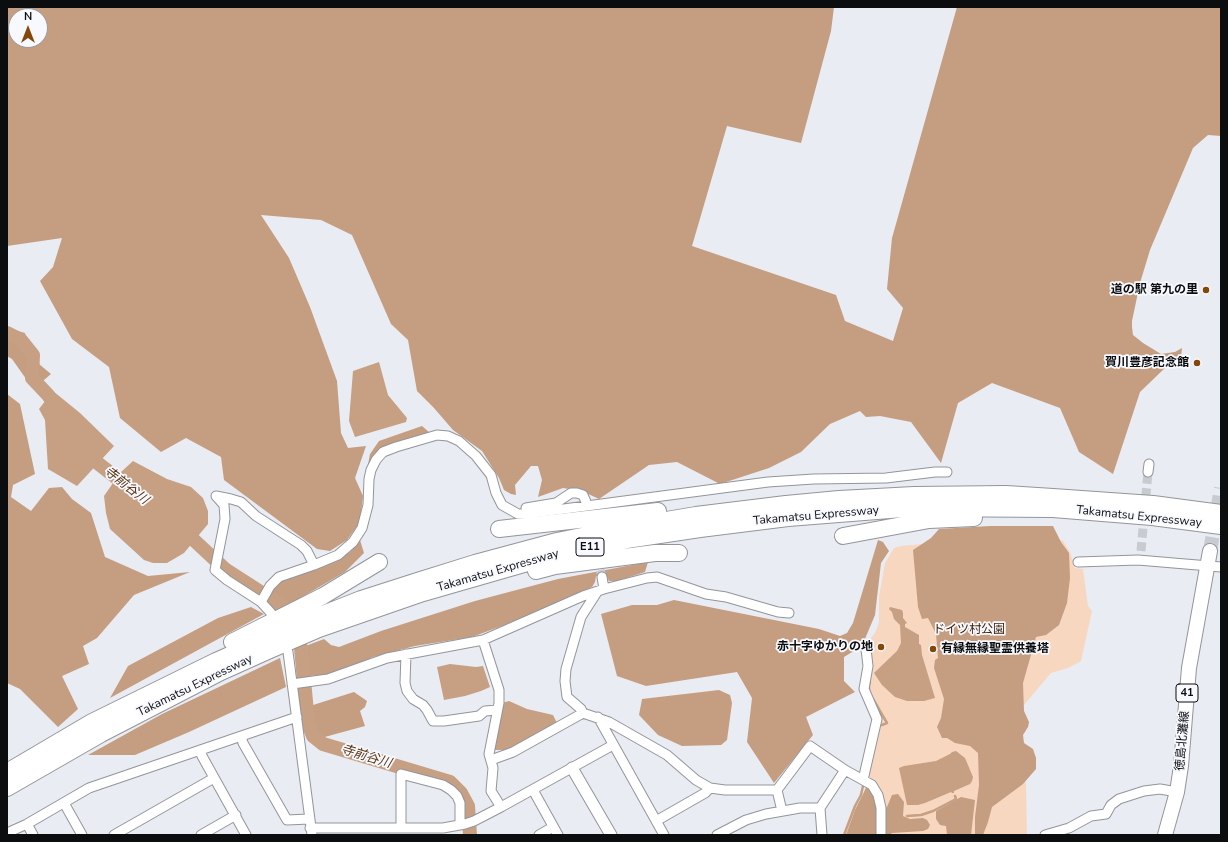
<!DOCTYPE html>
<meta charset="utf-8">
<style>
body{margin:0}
#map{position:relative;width:1228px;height:842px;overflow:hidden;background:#e9ecf2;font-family:"Nunito Sans",sans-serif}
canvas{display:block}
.frame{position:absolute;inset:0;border:8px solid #0c0d0f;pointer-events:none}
.north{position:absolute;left:8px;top:8px;width:40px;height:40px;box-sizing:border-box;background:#f7f9fe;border:1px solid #999b9e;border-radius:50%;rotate:0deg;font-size:11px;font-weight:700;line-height:16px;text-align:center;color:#0c0d0f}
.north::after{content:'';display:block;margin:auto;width:14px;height:18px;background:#854708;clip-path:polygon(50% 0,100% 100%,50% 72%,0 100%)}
</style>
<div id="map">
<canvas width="1228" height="842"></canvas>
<div class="frame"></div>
<div class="north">N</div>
</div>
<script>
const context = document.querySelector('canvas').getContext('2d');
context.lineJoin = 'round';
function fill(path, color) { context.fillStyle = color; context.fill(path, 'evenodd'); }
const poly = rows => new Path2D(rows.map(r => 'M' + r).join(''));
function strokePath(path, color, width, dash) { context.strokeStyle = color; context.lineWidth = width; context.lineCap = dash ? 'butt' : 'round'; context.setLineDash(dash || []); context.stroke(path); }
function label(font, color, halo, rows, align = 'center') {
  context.font = font + ' "Nunito Sans","Noto Sans JP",sans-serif'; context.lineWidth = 3.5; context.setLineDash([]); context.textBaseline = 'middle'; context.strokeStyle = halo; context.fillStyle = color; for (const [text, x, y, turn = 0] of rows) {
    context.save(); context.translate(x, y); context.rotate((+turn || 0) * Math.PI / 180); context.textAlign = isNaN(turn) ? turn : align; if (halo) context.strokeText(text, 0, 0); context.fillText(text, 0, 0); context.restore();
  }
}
const green = poly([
 [1054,538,1063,541,1070,552,1075,568,1083,569,1088,606,1092,611,1081,661,1068,668,1051,673,1018,712,1026,786,1027,835,845,835,854,810,863,796,880,721,867,690,868,641,875,633,879,623,879,597,885,563,894,548,901,546,969,540]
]);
const forest = poly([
 [7,7,834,7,831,31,801,143,727,126,692,246,836,295,845,321,893,341,903,308,887,289,892,238,957,7,1221,7,1221,136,1208,135,1193,148,1150,250,1140,283,1132,321,1132,327,1133,335,1143,343,1161,354,1175,352,1182,348,1181,357,1166,367,1140,392,1113,474,1079,452,1060,408,992,383,958,403,941,463,911,422,880,416,866,417,860,411,830,424,801,452,769,468,720,484,677,462,649,465,599,499,582,491,563,488,538,497,542,480,538,466,531,466,515,485,516,495,511,494,504,490,499,478,482,451,453,430,434,408,417,391,408,340,391,324,352,235,321,220,261,215,289,258,310,307,337,381,341,433,348,448,366,446,355,478,363,496,360,522,347,540,330,551,317,549,224,480,221,457,186,438,161,452,120,418,109,367,72,339,40,281,53,267,62,238,7,246],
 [16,16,40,16,40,40,16,40],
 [7,328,25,333,27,350,33,359,51,374,37,386,29,383,12,359,7,356],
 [7,394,20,404,35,474,13,485,11,497,31,511,49,488,62,487,72,499,91,513,105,557,148,576,190,572,134,595,97,638,83,646,89,664,62,676,78,709,58,727,20,689,7,683],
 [422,426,430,433,383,448,367,470,370,454,379,441],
 [990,526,1053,526,1061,542,1069,553,1070,578,1067,603,1059,625,1046,635,1036,637,1023,683,1024,711,1029,722,1028,727,1023,735,1024,743,1033,749,1036,758,1036,769,1023,784,992,807,988,822,983,835,975,835,975,817,979,785,978,753,970,746,955,743,947,738,942,738,937,727,941,718,944,699,934,668,935,660,938,658,936,634,928,618,922,619,918,607,913,550,931,538,939,529],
 [360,540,364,553,345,572,290,604,271,592,283,580,322,566,350,552],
 [878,540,883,542,889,551,881,563,875,615,862,646,844,657,844,681,855,692,806,717,813,735,774,783,747,742,752,698,737,672,646,686,617,676,601,614,632,605,657,605,674,600,819,629,840,636,847,633,853,623],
 [648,562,645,572,617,581,609,581,606,575,596,576,595,582,592,587,507,624,472,637,415,646,373,657,336,673,324,675,309,676,303,647,324,639,331,645,339,647,381,631,475,601,558,579],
 [251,607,264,614,110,698,128,666,218,618],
 [280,658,286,687,189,732,135,755,88,755,162,714],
 [719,690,730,695,732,703,727,740,721,745,682,746,658,735,639,715,642,699],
 [354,692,367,701,365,707,360,711,365,726,321,738,314,731,310,706],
 [867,786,884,808,887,807,892,795,898,794,904,802,903,816,910,819,923,818,927,820,930,825,928,829,923,831,892,833,890,835,846,835,855,810],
 [961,797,975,800,971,835,947,835,946,826,940,825,936,819,936,811]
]);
const water = poly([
 [379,362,388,395,407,418,406,422,355,437,349,421,353,371],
 [53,391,80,413,114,446,77,486,48,469,45,420,39,409],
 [133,461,167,479,191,487,203,498,208,511,208,524,184,553,167,563,153,563,144,560,110,529,106,513,104,496,120,473],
 [890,607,902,610,903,613,903,618,907,623,905,624,905,627,919,635,919,644,921,645,922,655,935,698,924,701,907,701,895,697,882,685,874,673,897,651,901,643,900,625,894,619,892,612,889,609],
 [450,664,476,667,483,666,490,687,481,691,465,696,444,700,437,667],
 [509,701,527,709,553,715,557,723,513,747,504,750,493,750,502,703],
 [956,751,965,758,973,777,972,781,970,784,954,791,954,793,952,793,951,792,925,803,918,805,907,805,899,768,904,766,936,761,950,754,952,752]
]);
const stream = poly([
 [869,691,869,685,870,682],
 [873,699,887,723,882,725],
 [907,816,921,815,933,811,956,799,955,796],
 [844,835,855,806,861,795,863,786]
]);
const river = poly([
 [7,333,21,340,33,355,32,378,48,395,60,412],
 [86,449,95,461,131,489],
 [181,528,226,570,285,608],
 [301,648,308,723,313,736,323,744,450,782,461,793,468,806,470,835]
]);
const minorTunnel = poly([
 [1141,551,1148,472],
 [597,557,602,577]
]);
const primaryTunnel = poly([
 [1210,551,1221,488]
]);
const minor = poly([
 [1148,472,1149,464],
 [526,508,556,503,571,493,577,493,583,495,586,502],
 [1078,562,1138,560,1221,567],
 [314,565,338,555,353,542,362,528,368,505,369,479,371,470,376,460,383,452,396,447,437,435,448,436,459,441,476,456,491,475,496,493,502,505,518,514,526,514,768,482,814,479,886,478,935,472,947,472],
 [602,577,604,589],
 [261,602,270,586,279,577,314,565,307,551,301,545,256,516,241,502,231,499,216,496,224,505,225,519,215,570,227,580,261,602,271,613],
 [483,640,499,690,499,703,489,754,493,768,491,791,501,807],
 [288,652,312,835],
 [406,654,405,683,407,691,413,699,423,705,427,710,433,721,444,721,479,716,485,711,497,710],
 [292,684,328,679,387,658,483,640,583,596,604,589,647,578,657,577,706,594,726,597,778,612,789,613],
 [583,713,581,709,567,697,565,681,566,669,581,617,597,592],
 [598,717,664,835],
 [241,736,243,743,287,820,309,819],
 [200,750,202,756,246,835],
 [491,760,513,752,583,713,609,722,667,755,696,780,710,788],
 [845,770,872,785,878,795,881,808,881,835],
 [863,780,877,719,864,689,868,666,866,649],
 [533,790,558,835],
 [777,790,782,811],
 [64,803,82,835],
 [656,821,705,793,710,788,725,790,777,790,810,746,845,770,820,808],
 [310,828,443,828,465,824,474,821,501,807,613,745],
 [401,828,401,774,443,785,451,790,457,796,460,803,460,825],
 [7,833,27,824],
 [33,835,27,824,89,788,297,717],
 [114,835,214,778],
 [201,835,236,815],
 [539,835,553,827],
 [717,835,746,820,766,814,800,808,820,808,822,835],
 [1045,835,1069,828,1091,816,1106,814,1111,805,1119,799,1144,791,1160,789,1177,792]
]);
const tertiary = poly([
 [572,768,611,835]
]);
const primary = poly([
 [1165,835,1177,792,1181,766,1189,668,1210,551]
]);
const motorway = poly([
 [499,529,658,511],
 [843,536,929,520,974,518],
 [536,571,555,566,655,553,679,553],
 [232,642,323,596,379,562],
 [7,772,92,722,216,661,313,618,361,599,417,581,475,563,557,541,631,526,696,515,786,504,839,499,914,495,1006,494,1053,497,1153,504,1221,513],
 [7,788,101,734,221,672,270,650,319,629,423,593,562,553,633,539,700,529,788,518,915,508,1053,509,1152,517,1221,526]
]);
const markers = [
 [1206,290,4,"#854708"],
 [1197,363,4,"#854708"],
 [881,647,4,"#854708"],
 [933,649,4,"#854708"]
];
const shields = [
 [590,547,28],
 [1187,693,22]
];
const shieldNames = [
 ["E11",590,547],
 ["41",1187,693]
];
const poiNames = [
 ["道の駅 第九の里",1198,290],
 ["賀川豊彦記念館",1189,363],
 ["赤十字ゆかりの地",873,647],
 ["有縁無縁聖霊供養塔",941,649,"left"]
];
const streetNames = [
 ["Takamatsu Expressway",816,516,-5],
 ["Takamatsu Expressway",1139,517,6],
 ["Takamatsu Expressway",498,571,-16],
 ["Takamatsu Expressway",195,686,-26],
 ["徳島北灘線",1183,741,-85]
];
const parkNames = [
 ["ドイツ村公園",969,630]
];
const waterNames = [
 ["寺前谷川",126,486,38],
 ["寺前谷川",366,757,17]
];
fill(green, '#f7d7c0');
fill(forest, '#c59d81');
fill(water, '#c79f82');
strokePath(stream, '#c79f82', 2.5);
strokePath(river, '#c79f82', 14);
strokePath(minorTunnel, '#c8cbd0', 9, [9, 4.5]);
strokePath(primaryTunnel, '#c8cbd0', 14, [14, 7]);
strokePath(minor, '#93959b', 11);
strokePath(tertiary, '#93959b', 13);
strokePath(primary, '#93959b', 16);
strokePath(motorway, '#93959b', 18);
strokePath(minor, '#fff', 9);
strokePath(tertiary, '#fff', 11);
strokePath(primary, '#fff', 14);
strokePath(motorway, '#fff', 16);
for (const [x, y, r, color] of markers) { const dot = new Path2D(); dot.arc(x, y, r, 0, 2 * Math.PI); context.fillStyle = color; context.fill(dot); strokePath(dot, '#f7f9fe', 1.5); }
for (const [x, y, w] of shields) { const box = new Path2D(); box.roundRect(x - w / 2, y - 9, w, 18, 3); context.fillStyle = '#f7f9fe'; context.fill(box); strokePath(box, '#0c0d0f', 1); }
label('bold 11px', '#0c0d0f', null, shieldNames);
label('bold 12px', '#0c0d0f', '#f7f9fe', poiNames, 'right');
label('12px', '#0c0d0f', '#f7f9fe', streetNames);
label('12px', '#3e230b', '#f7f9fe', parkNames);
label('italic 13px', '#5b3412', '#f7f9fe', waterNames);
</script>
